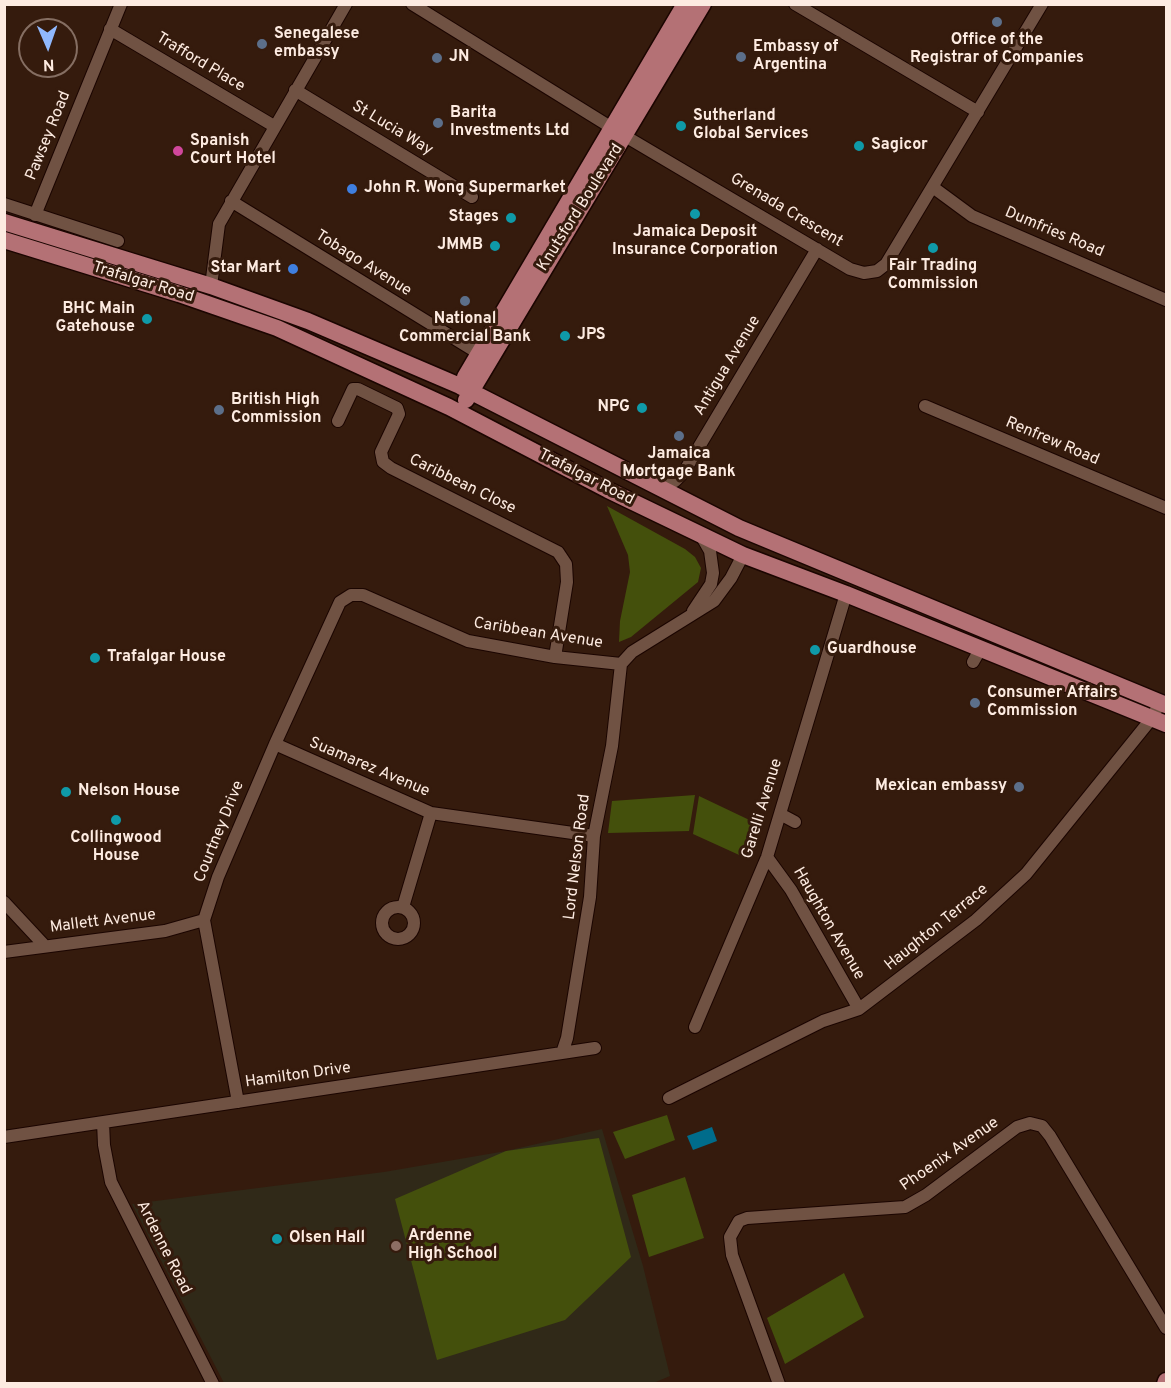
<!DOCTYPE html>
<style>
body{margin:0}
#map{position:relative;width:1171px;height:1388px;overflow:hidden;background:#351b0d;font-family:Overpass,sans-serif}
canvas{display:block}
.frame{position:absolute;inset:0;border:6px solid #fdebe1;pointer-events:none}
.north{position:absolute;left:18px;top:18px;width:60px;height:60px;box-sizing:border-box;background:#351b0d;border:2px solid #856e62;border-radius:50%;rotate:178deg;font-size:16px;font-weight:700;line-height:24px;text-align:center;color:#fdebe1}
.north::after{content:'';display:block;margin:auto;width:21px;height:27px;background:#90b8fd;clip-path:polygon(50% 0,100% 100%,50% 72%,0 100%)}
</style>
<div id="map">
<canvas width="1171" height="1388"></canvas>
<div class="frame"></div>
<div class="north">N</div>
</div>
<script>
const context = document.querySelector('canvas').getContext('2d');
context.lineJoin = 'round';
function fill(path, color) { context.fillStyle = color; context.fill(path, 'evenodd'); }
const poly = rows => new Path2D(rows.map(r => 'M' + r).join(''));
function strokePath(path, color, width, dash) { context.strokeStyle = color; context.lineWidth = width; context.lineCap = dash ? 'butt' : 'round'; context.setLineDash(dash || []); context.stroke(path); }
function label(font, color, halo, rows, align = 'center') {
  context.font = font + ' Overpass,sans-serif'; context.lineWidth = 6; context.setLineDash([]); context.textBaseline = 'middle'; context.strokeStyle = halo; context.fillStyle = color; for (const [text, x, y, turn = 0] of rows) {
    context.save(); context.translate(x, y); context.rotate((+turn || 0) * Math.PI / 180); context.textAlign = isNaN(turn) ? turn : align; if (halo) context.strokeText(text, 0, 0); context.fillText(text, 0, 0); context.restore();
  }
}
const education = poly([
 [602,1129,643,1266,670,1376,651,1384,224,1383,132,1204,384,1172,506,1151]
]);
const green = poly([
 [607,506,685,549,695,557,701,568,698,582,631,637,619,642,620,621,630,572,628,555],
 [695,795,689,831,608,833,612,801],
 [699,796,762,826,748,859,693,834],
 [667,1115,675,1140,625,1159,613,1132],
 [599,1138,631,1257,565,1320,437,1360,395,1199,506,1151],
 [685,1177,704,1238,649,1257,632,1195],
 [844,1273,864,1317,785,1364,767,1318]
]);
const water = poly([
 [712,1127,717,1141,693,1150,687,1136]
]);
const minor = poly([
 [412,4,625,136,850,269,864,273,877,271,886,264,1042,4],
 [795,4,978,112],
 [110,29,274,126],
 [295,90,472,197],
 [934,188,972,216,1166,300],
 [231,201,478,353],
 [4,204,118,241],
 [35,215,121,4],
 [211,286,219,224,346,4],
 [925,406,1166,508],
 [338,421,353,389,358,389,397,408,399,414,381,452,383,462,391,468,558,552,566,564,567,582,555,657],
 [657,487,675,481,684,472,817,249],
 [693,611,711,584,713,573,710,551,702,537],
 [973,662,981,648],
 [621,664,632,652,714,601,731,578,743,555],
 [275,744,431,813,594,836],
 [780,814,795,822],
 [767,857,791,890,859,1009],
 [4,902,44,945],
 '382 923a16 16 0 1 1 32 0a16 16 0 1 1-32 0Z',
 [403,907,431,813],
 [4,952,165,931,204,920],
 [695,1027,767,857,846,594],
 [562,1053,567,1038,590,897,594,836,612,746,621,664],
 [669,1098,823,1021,859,1009,976,920,1026,874,1152,718,1160,702],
 [238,1102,204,920,218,877,275,744,340,602,351,595,363,595,468,641,555,657,621,664],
 [103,1122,104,1145,111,1182,213,1384],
 [4,1137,595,1048],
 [779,1384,732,1255,730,1237,739,1221,747,1218,905,1207,926,1195,1017,1127,1030,1123,1042,1126,1050,1136,1166,1328]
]);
const major = poly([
 [4,222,211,286,308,321,460,386,739,528,1166,705],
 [4,240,179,294,277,328,449,407,608,490,743,555,846,594,1166,724],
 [465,377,685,4],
 [466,400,703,4],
 [1165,1384,1166,1381]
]);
const markers = [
 [997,22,6,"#5c6f8a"],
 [262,44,6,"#5c6f8a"],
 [741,57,6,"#5c6f8a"],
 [437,58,6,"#5c6f8a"],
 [438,123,6,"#5c6f8a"],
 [681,126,6,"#0f9aa8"],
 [859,146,6,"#0f9aa8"],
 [178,151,6,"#d1479c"],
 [352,189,6,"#3f7fe0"],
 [695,214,6,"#0f9aa8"],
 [511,218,6,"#0f9aa8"],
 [495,246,6,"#0f9aa8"],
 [933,248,6,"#0f9aa8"],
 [293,269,6,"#3f7fe0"],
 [465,301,6,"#5c6f8a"],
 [147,319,6,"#0f9aa8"],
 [565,336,6,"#0f9aa8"],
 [642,408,6,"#0f9aa8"],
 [219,410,6,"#5c6f8a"],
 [679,436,6,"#5c6f8a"],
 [815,650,6,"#0f9aa8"],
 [95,658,6,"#0f9aa8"],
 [975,703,6,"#5c6f8a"],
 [1019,787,6,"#5c6f8a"],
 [66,792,6,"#0f9aa8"],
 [116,820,6,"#0f9aa8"],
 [277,1239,6,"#0f9aa8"],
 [396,1246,6,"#8d6e63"]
];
const poiNames = [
 ["Senegalese",274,35],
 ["embassy",274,53],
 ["Office of the",997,41,"center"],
 ["Registrar of Companies",997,59,"center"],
 ["Embassy of",753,48],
 ["Argentina",753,66],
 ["JN",449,58],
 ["Barita",450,114],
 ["Investments Ltd",450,132],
 ["Sutherland",693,117],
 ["Global Services",693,135],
 ["Spanish",190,142],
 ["Court Hotel",190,160],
 ["Sagicor",871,146],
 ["John R. Wong Supermarket",364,189],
 ["Stages",499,218,"right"],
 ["Jamaica Deposit",695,233,"center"],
 ["Insurance Corporation",695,251,"center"],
 ["JMMB",483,246,"right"],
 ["Fair Trading",933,267,"center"],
 ["Commission",933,285,"center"],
 ["Star Mart",281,269,"right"],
 ["BHC Main",135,310,"right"],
 ["Gatehouse",135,328,"right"],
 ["National",465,320,"center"],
 ["Commercial Bank",465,338,"center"],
 ["JPS",577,336],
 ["British High",231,401],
 ["Commission",231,419],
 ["NPG",630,408,"right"],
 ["Jamaica",679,455,"center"],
 ["Mortgage Bank",679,473,"center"],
 ["Guardhouse",827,650],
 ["Trafalgar House",107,658],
 ["Consumer Affairs",987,694],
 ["Commission",987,712],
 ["Mexican embassy",1007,787,"right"],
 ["Nelson House",78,792],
 ["Collingwood",116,839,"center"],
 ["House",116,857,"center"],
 ["Ardenne",408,1237],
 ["High School",408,1255],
 ["Olsen Hall",289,1239]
];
const streetNames = [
 ["Trafford Place",200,63,31],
 ["St Lucia Way",392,129,31],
 ["Pawsey Road",49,136,-68],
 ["Knutsford Boulevard",581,208,-58],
 ["Grenada Crescent",786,211,31],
 ["Dumfries Road",1054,233,23],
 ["Tobago Avenue",363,264,32],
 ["Trafalgar Road",143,283,17],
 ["Antigua Avenue",728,366,-59],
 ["Renfrew Road",1052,442,23],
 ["Trafalgar Road",586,478,27],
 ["Caribbean Close",462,485,26],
 ["Caribbean Avenue",538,634,9],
 ["Suamarez Avenue",369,768,23],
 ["Garelli Avenue",763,809,-73],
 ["Courtney Drive",220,832,-68],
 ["Lord Nelson Road",578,857,-83],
 ["Mallett Avenue",103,922,-7],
 ["Haughton Avenue",828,924,60],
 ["Haughton Terrace",937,928,-39],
 ["Hamilton Drive",298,1076,-8],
 ["Phoenix Avenue",950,1155,-35],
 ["Ardenne Road",163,1248,63]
];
fill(education, '#302918');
fill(green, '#44500c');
fill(water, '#006c8b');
strokePath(minor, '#1b0500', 14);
strokePath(major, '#1b0500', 19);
strokePath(minor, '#705243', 12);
strokePath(major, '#b47175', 16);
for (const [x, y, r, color] of markers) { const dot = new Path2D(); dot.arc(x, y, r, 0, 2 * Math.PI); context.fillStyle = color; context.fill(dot); strokePath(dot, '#351b0d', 2); }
label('bold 16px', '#fdebe1', '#351b0d', poiNames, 'left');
label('16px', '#fdebe1', '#351b0d', streetNames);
</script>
